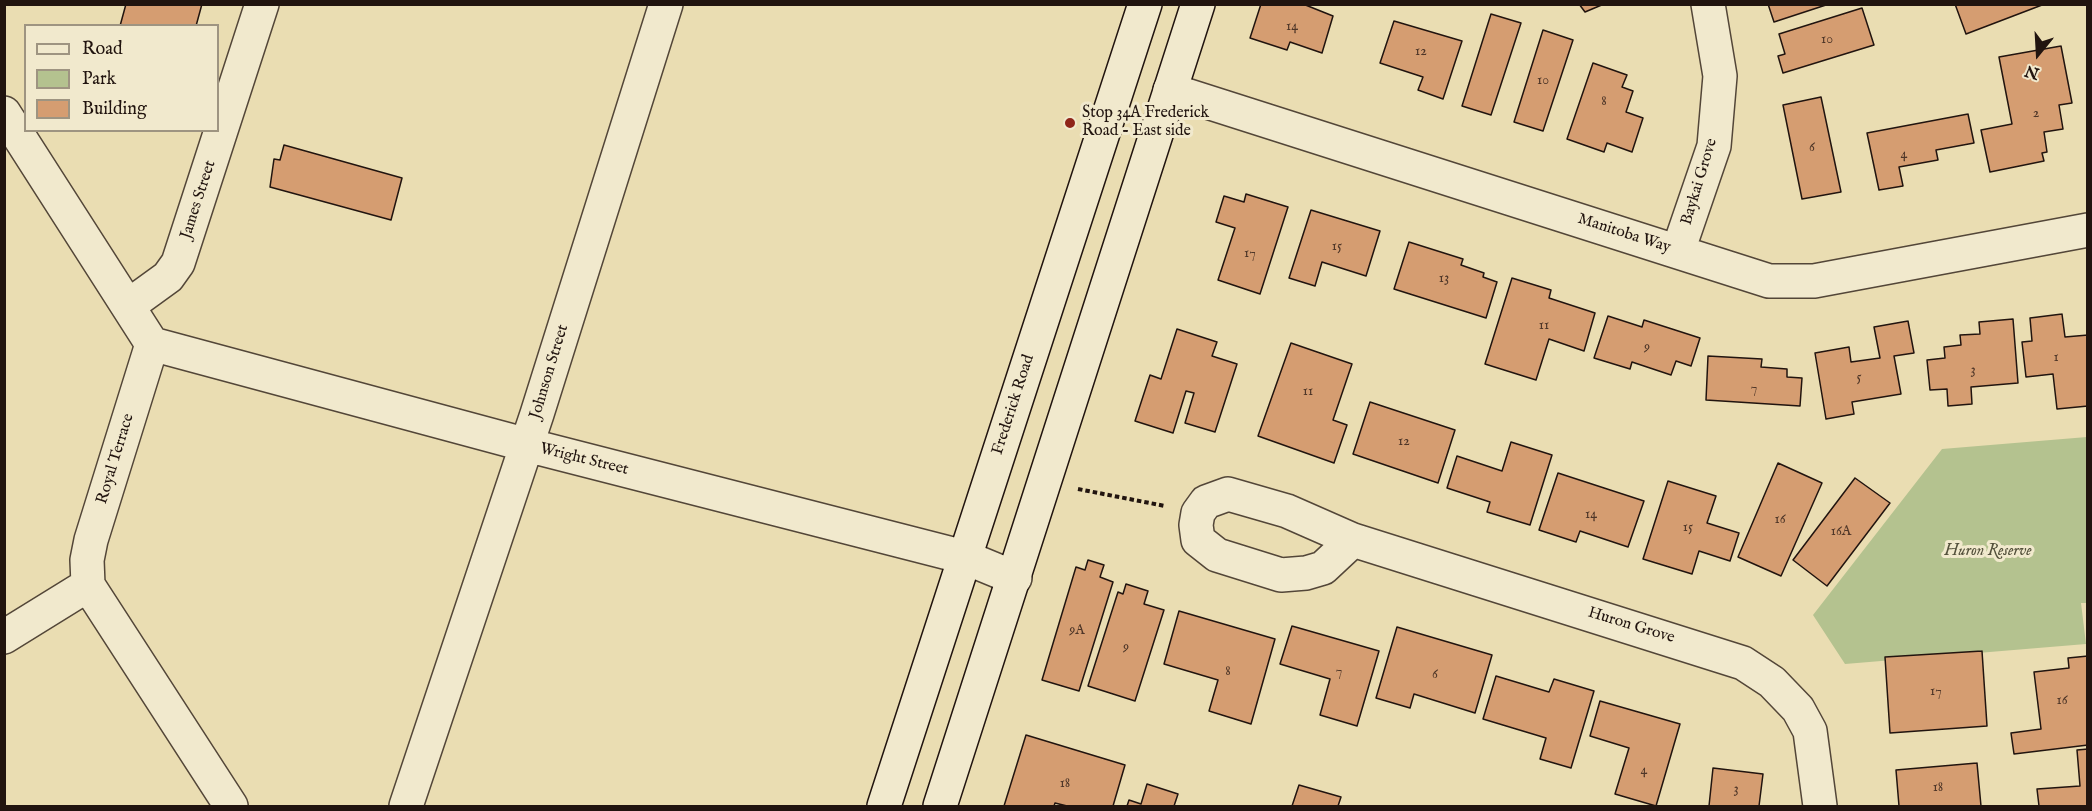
<!DOCTYPE html>
<style>
body{margin:0}
#map{position:relative;width:2092px;height:811px;overflow:hidden;background:#eaddb2;font-family:"IM FELL English",serif}
canvas{display:block}
.frame{position:absolute;inset:0;border:6px solid #21140f;pointer-events:none}
.legend{position:absolute;left:24px;top:24px;width:195px;height:108px;box-sizing:border-box;background:#f1e9cd;border:2px solid #9e9481;margin:0;padding:8px 10px;list-style:none;font-size:18px;color:#21140f}
.legend li{display:flex;align-items:center;gap:12px;height:30px}
.legend b{width:30px;border:2px solid #9e9481}
.north{position:absolute;left:2008px;top:24px;width:60px;height:60px;-webkit-text-stroke:4px #f1e9cd;paint-order:stroke;rotate:198deg;font-size:16px;font-weight:700;line-height:24px;text-align:center;color:#21140f}
.north::after{content:'';display:block;margin:auto;width:21px;height:27px;background:#21140f;clip-path:polygon(50% 0,100% 100%,50% 72%,0 100%)}
</style>
<div id="map">
<canvas width="2092" height="811"></canvas>
<div class="frame"></div>
<ul class="legend">
<li><b style="height:8px;background:#f1e9cd"></b>Road</li>
<li><b style="height:16px;background:#b4c28f"></b>Park</li>
<li><b style="height:16px;background:#d59d71"></b>Building</li>
</ul>
<div class="north">N</div>
</div>
<script>
const context = document.querySelector('canvas').getContext('2d');
context.lineJoin = 'round';
function fill(path, color) { context.fillStyle = color; context.fill(path, 'evenodd'); }
const poly = rows => new Path2D(rows.map(r => 'M' + r).join(''));
function strokePath(path, color, width, dash) { context.strokeStyle = color; context.lineWidth = width; context.lineCap = dash ? 'butt' : 'round'; context.setLineDash(dash || []); context.stroke(path); }
function label(font, color, halo, rows, align = 'center') {
  context.font = font + ' "IM FELL English",serif'; context.lineWidth = 6; context.setLineDash([]); context.textBaseline = 'middle'; context.strokeStyle = halo; context.fillStyle = color; for (const [text, x, y, turn = 0] of rows) {
    context.save(); context.translate(x, y); context.rotate((+turn || 0) * Math.PI / 180); context.textAlign = isNaN(turn) ? turn : align; if (halo) context.strokeText(text, 0, 0); context.fillText(text, 0, 0); context.restore();
  }
}
const green = poly([
 [2087,437,2088,603,2081,603,2086,644,1845,664,1813,615,1942,449]
]);
const building = poly([
 [126,4,202,4,196,26,120,26,126,4],
 [1261,4,1303,4,1333,16,1322,53,1290,42,1287,50,1250,38,1261,4],
 [1579,4,1604,4,1585,12,1579,4],
 [1768,4,1829,4,1774,22,1768,4],
 [1955,4,2042,4,2042,5,1966,34,1955,4],
 [1862,8,1874,45,1783,73,1778,56,1785,54,1779,34,1862,8],
 [1491,14,1521,23,1491,115,1462,106,1491,14],
 [1394,21,1462,41,1443,99,1418,90,1423,77,1380,63,1394,21],
 [1543,30,1573,40,1543,131,1514,122,1543,30],
 [2061,46,2072,103,2059,105,2063,129,2044,132,2047,152,2042,153,2044,161,1990,172,1981,130,2012,124,1999,57,2061,46],
 [1593,63,1627,75,1622,87,1633,91,1626,112,1643,118,1632,152,1607,143,1604,152,1567,139,1593,63],
 [1821,97,1841,192,1802,199,1783,105,1821,97],
 [1968,114,1974,143,1936,150,1938,160,1899,167,1903,186,1879,190,1867,133,1968,114],
 [284,145,402,178,391,220,270,187,274,159,280,160,284,145],
 [1246,194,1288,207,1260,294,1218,280,1235,228,1216,222,1224,196,1244,202,1246,194],
 [1311,210,1380,231,1366,276,1322,262,1315,286,1289,278,1311,210],
 [1409,242,1463,259,1461,265,1484,273,1483,277,1497,282,1486,318,1394,289,1409,242],
 [1512,278,1551,290,1549,298,1595,313,1584,351,1549,339,1536,380,1485,364,1512,278],
 [2062,314,2065,337,2088,335,2088,406,2057,409,2053,374,2026,377,2022,342,2032,341,2030,318,2062,314],
 [1608,316,1642,327,1644,320,1700,338,1691,366,1676,361,1671,375,1632,362,1630,369,1594,358,1608,316],
 [2013,319,2018,383,1971,387,1972,404,1948,406,1947,389,1930,390,1927,360,1945,358,1944,347,1961,345,1960,335,1980,334,1979,322,2013,319],
 [1908,321,1914,353,1894,356,1901,394,1852,402,1854,414,1826,419,1815,353,1849,347,1851,362,1880,358,1874,327,1908,321],
 [1177,329,1217,342,1212,356,1237,364,1215,432,1185,423,1194,393,1186,391,1173,433,1135,421,1150,375,1161,379,1177,329],
 [1291,343,1352,364,1333,420,1347,425,1334,463,1258,436,1291,343],
 [1708,356,1762,359,1761,367,1787,369,1787,377,1802,378,1800,406,1706,400,1708,356],
 [1370,402,1455,430,1438,483,1353,454,1370,402],
 [1511,442,1552,455,1530,525,1487,512,1490,502,1447,488,1457,456,1502,471,1511,442],
 [1778,463,1822,483,1781,576,1738,557,1778,463],
 [1558,473,1644,501,1628,547,1580,531,1576,542,1539,530,1558,473],
 [1855,478,1890,503,1827,586,1793,560,1855,478],
 [1668,481,1716,496,1707,523,1739,533,1730,561,1699,551,1692,574,1643,559,1668,481],
 [1088,560,1104,565,1100,577,1113,582,1079,691,1042,680,1076,567,1085,570,1088,560],
 [1126,584,1148,591,1144,604,1164,610,1135,701,1088,686,1118,592,1123,594,1126,584],
 [1179,611,1275,639,1251,724,1209,711,1218,680,1164,664,1179,611],
 [1292,626,1379,651,1357,726,1320,715,1330,679,1280,664,1292,626],
 [1397,627,1492,655,1475,713,1414,694,1410,708,1376,698,1397,627],
 [1982,651,1987,726,1890,733,1885,657,1982,651],
 [2088,656,2088,745,2014,754,2011,733,2041,729,2034,672,2069,668,2068,658,2088,656],
 [1496,676,1549,692,1554,679,1594,691,1571,768,1540,759,1546,738,1483,719,1496,676],
 [1600,701,1680,724,1656,806,1615,794,1629,748,1590,736,1600,701],
 [1026,735,1125,765,1113,806,1067,806,1055,803,1054,806,1004,806,1026,735],
 [2088,749,2088,806,2039,806,2037,789,2080,786,2077,750,2088,749],
 [1977,763,1981,806,1899,806,1896,770,1977,763],
 [1713,768,1763,774,1759,806,1709,806,1713,768],
 [1147,784,1178,794,1174,806,1127,806,1129,800,1141,804,1147,784],
 [1299,785,1341,797,1338,806,1292,806,1299,785]
]);
const path = poly([
 [1078,489,1165,506]
]);
const street = poly([
 [1170,90,1769,281,1814,281,2088,230],
 [4,113,152,344,91,540,87,560,88,585,231,806],
 [1678,251,1714,146,1720,76,1708,4],
 [128,306,168,277,178,263,262,4],
 [152,344,527,445,964,557,1015,578],
 [1353,540,1323,568,1306,573,1281,575,1217,555,1198,540,1196,525,1198,513,1206,502,1228,494,1287,511,1353,540,1743,663,1772,682,1798,709,1810,731,1820,806],
 [4,637,88,585],
 [406,806,537,414,666,4]
]);
const secondary = poly([
 [884,806,1145,4],
 [940,806,1198,4]
]);
const markers = [
 [1070,123,6,"#8f2418"]
];
const numberNames = [
 ["14",1292,27],
 ["10",1827,40],
 ["12",1421,52],
 ["10",1543,81],
 ["8",1604,102],
 ["2",2036,114],
 ["6",1812,148],
 ["4",1904,155],
 ["15",1337,247],
 ["17",1250,254],
 ["13",1444,279],
 ["11",1544,326],
 ["9",1647,348],
 ["1",2056,358],
 ["3",1973,371],
 ["5",1859,378],
 ["7",1754,389],
 ["11",1308,392],
 ["12",1404,442],
 ["14",1591,515],
 ["16",1780,520],
 ["15",1688,528],
 ["16A",1841,532],
 ["9A",1077,631],
 ["9",1126,648],
 ["8",1228,672],
 ["7",1339,672],
 ["6",1435,675],
 ["17",1936,692],
 ["16",2062,701],
 ["4",1644,771],
 ["18",1065,784],
 ["18",1938,788],
 ["3",1736,790]
];
const poiNames = [
 ["Stop 34A Frederick",1082,114],
 ["Road - East side",1082,132]
];
const streetNames = [
 ["Baykai Grove",1700,182,-73],
 ["James Street",199,200,-72],
 ["Manitoba Way",1624,234,18],
 ["Johnson Street",550,372,-73],
 ["Frederick Road",1014,405,-72],
 ["Royal Terrace",116,459,-73],
 ["Wright Street",584,460,14],
 ["Huron Grove",1631,626,17]
];
const parkNames = [
 ["Huron Reserve",1988,552]
];
fill(green, '#b4c28f');
fill(building, '#d59d71');
strokePath(building, '#21140f', 1.5);
strokePath(street, '#534638', 36);
strokePath(secondary, '#21140f', 36);
strokePath(path, '#21140f', 4, [4.5, 3]);
strokePath(street, '#f1e9cd', 33);
strokePath(secondary, '#f1e9cd', 33);
for (const [x, y, r, color] of markers) { const dot = new Path2D(); dot.arc(x, y, r, 0, 2 * Math.PI); context.fillStyle = color; context.fill(dot); strokePath(dot, '#f1e9cd', 2); }
label('14px', '#4e3628', null, numberNames);
label('16px', '#21140f', '#f1e9cd', poiNames, 'left');
label('16px', '#21140f', '#f1e9cd', streetNames);
label('italic 16px', '#54513c', '#f1e9cd', parkNames);
</script>
